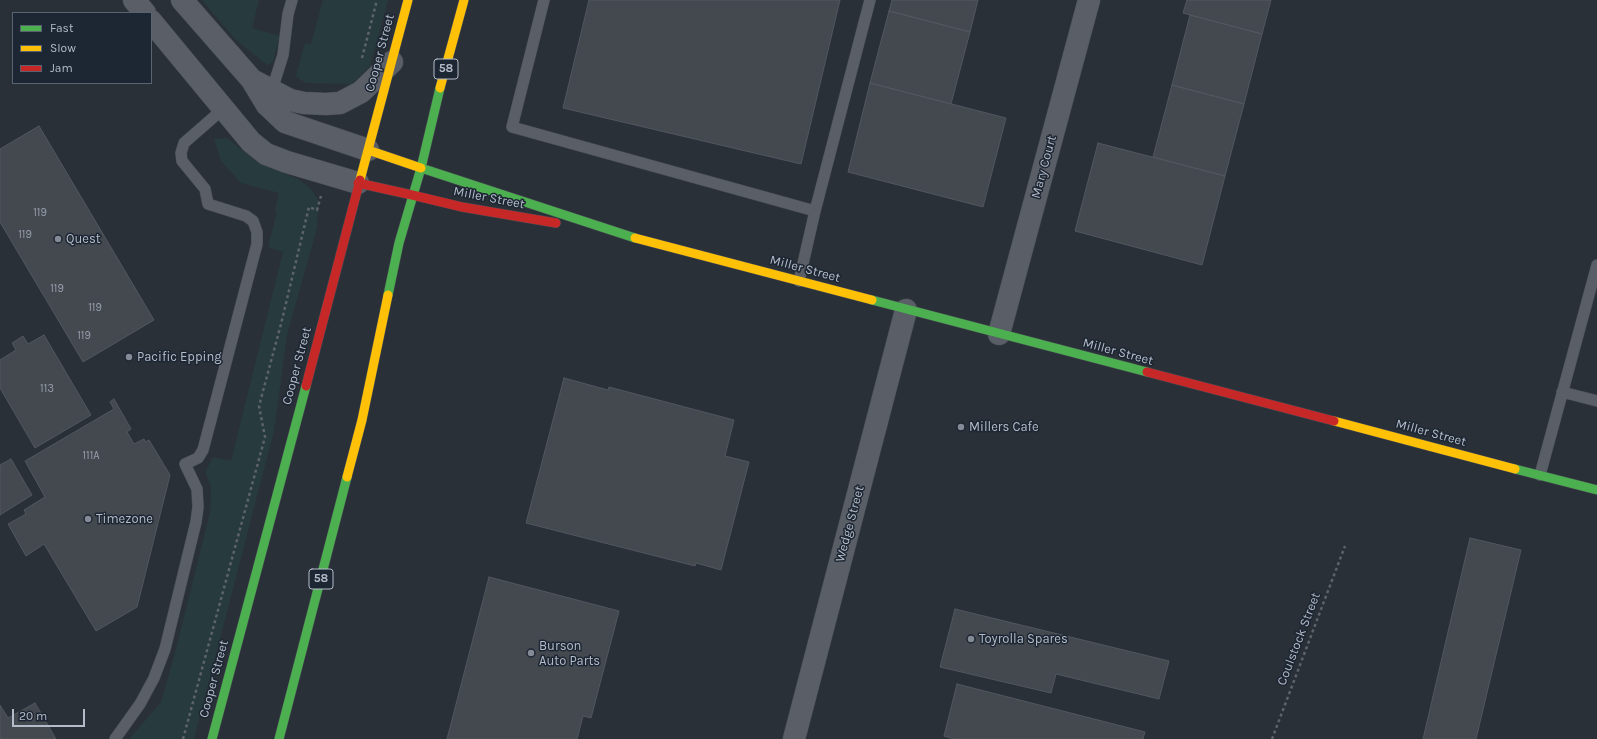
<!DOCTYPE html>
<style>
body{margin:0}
#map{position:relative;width:1597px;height:739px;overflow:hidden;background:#2a3038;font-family:Karla,sans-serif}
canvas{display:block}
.legend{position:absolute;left:12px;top:12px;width:140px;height:72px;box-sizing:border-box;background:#1d2633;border:1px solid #59626f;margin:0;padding:5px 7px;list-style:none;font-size:12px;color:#b4bcc9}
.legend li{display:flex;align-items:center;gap:8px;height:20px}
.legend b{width:20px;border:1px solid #59626f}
.scale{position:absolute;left:12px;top:709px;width:73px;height:18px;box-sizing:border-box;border:2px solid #b4bcc9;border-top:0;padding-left:5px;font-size:12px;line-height:14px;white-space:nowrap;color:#b4bcc9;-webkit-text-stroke:3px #1d2633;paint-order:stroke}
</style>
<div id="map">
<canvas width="1597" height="739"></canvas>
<ul class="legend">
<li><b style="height:5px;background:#4caf50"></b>Fast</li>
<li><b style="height:5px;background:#ffc107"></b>Slow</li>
<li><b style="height:5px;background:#c62828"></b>Jam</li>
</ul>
<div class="scale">20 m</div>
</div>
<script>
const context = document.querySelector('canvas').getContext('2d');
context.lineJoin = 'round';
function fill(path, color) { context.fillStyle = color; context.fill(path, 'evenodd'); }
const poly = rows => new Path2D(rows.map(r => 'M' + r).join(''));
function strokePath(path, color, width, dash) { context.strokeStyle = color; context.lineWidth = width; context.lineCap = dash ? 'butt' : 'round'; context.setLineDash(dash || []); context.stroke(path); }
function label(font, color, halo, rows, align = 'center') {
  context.font = font + ' Karla,sans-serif'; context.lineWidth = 3; context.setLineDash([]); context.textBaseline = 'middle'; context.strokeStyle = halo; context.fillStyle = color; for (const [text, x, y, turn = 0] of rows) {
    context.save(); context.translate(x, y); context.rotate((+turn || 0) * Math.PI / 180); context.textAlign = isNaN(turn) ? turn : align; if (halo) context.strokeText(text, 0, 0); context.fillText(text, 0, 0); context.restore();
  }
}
const green = poly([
 [202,0,259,0,252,28,280,36,273,62,267,65,235,39],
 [323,0,388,0,370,66,352,84,305,83,296,76,305,43,311,44],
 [227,138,257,162,298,179,311,189,319,201,317,228,287,335,274,431,194,739,129,739,161,702,176,649,210,512,211,487,206,474,207,469,213,457,231,461,283,252,268,247,277,212,275,211,279,193,241,183,221,161,214,139]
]);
const building = poly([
 [589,0,840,0,801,164,563,108,589,0],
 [892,0,978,0,970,32,889,11,892,0],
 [1187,0,1271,0,1262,34,1183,13,1187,0],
 [889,11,970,32,951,104,870,83,889,11],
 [1190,15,1262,34,1244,104,1172,85,1190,15],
 [870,83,1006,118,983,207,848,172,870,83],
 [1172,85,1244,104,1225,176,1153,157,1172,85],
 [39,126,154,320,83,362,0,222,0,149,39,126],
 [1098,143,1225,176,1202,265,1075,231,1098,143],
 [44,335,91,415,35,448,0,388,0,360,16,350,12,343,23,336,28,344,44,335],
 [564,378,608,390,609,387,734,420,725,456,749,462,721,570,696,563,695,566,526,523,564,378],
 [114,399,131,429,127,432,134,444,144,439,145,442,149,440,170,475,137,607,96,631,44,544,26,556,8,524,26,514,24,510,45,497,25,461,114,409,110,402,114,399],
 [11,459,32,495,0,515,0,465,11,459],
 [1470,538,1521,550,1476,739,1423,739,1470,538],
 [489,577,619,611,591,718,583,716,577,739,447,739,489,577],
 [955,609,1169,661,1159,699,1056,674,1051,693,940,667,955,609],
 [957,684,1145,732,1143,739,954,739,944,736,957,684],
 [35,703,56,739,0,739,0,705,8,718,35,703]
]);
const path = poly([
 [362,58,377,0],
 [183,739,265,437,259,406,281,324,309,207,317,210,321,196],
 [1272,739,1345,546]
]);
const lane = poly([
 [544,0,512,127,815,211],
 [271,93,283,55,288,14,292,0],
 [799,281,815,211,870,0],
 [1562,392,1597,401],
 [1540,475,1597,265],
 [115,739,140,704,154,678,165,649,196,522,198,507,197,489,185,464,198,458,203,450,257,244,257,232,253,221,246,216,208,204,205,189,182,161,181,153,184,143,223,109]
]);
const street = poly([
 [134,0,145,13],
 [182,0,252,80,267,105,285,122,368,150],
 [151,21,251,142,266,154,287,162,358,183],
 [252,80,290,100,304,103,326,104,340,103,361,92,392,62],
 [999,334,1089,0],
 [794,739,906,310]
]);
const fast = poly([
 [421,168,635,238],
 [388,295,399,243,421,168,440,88],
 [872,300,1147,372],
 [1515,469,1597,490],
 [212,739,306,386],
 [279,739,347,477]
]);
const slow = poly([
 [440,88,464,0],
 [368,150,421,168],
 [360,180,408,0],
 [635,238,872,300],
 [1334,421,1515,469],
 [347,477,362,420,388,295]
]);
const jam = poly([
 [358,183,412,195],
 [412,195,462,207,556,223],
 [1147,372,1334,421],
 [306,386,360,180]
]);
const markers = [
 [58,239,4,"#848b96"],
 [129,357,4,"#848b96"],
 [961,427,4,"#848b96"],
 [88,519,4,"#848b96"],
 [971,639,4,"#848b96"],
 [531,653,4,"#848b96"]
];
const numberNames = [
 ["119",40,213],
 ["119",25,235],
 ["119",57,289],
 ["119",95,308],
 ["119",84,336],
 ["113",47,389],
 ["111A",91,456]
];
const shields = [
 [446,69,24],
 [321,579,24]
];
const shieldNames = [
 ["58",446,69],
 ["58",321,579]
];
const streetNames = [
 ["Cooper Street",380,53,-75],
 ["Mary Court",1044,167,-75],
 ["Miller Street",489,198,11],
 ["Miller Street",805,269,15],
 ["Miller Street",1118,352,15],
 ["Cooper Street",297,366,-75],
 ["Miller Street",1431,433,15],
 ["Wedge Street",850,524,-75],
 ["Coulstock Street",1299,639,-69],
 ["Cooper Street",214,679,-75]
];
const poiNames = [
 ["Quest",66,239],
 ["Pacific Epping",137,357],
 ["Millers Cafe",969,427],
 ["Timezone",96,519],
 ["Toyrolla Spares",979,639],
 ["Burson",539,646],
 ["Auto Parts",539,661]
];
fill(green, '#273a3e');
fill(building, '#444950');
strokePath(building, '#52575f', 1);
strokePath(lane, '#484c53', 12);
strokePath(street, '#484c53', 23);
strokePath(fast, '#484c53', 10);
strokePath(slow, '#484c53', 10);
strokePath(jam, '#484c53', 10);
strokePath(path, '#5d636a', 2.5, [3, 3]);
strokePath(lane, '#5a5e66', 11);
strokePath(street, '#5a5e66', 22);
strokePath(fast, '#4caf50', 9);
strokePath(slow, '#ffc107', 9);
strokePath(jam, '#c62828', 9);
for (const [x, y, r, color] of markers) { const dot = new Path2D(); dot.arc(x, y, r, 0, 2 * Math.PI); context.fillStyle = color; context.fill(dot); strokePath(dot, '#1d2633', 1.5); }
label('11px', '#989fab', null, numberNames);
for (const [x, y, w] of shields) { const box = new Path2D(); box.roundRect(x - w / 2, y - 10, w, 20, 3); context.fillStyle = '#1d2633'; context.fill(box); strokePath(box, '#b4bcc9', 1); }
label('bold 12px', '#b4bcc9', null, shieldNames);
label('13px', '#b4bcc9', '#1d2633', streetNames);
label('13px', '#b4bcc9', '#1d2633', poiNames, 'left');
</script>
